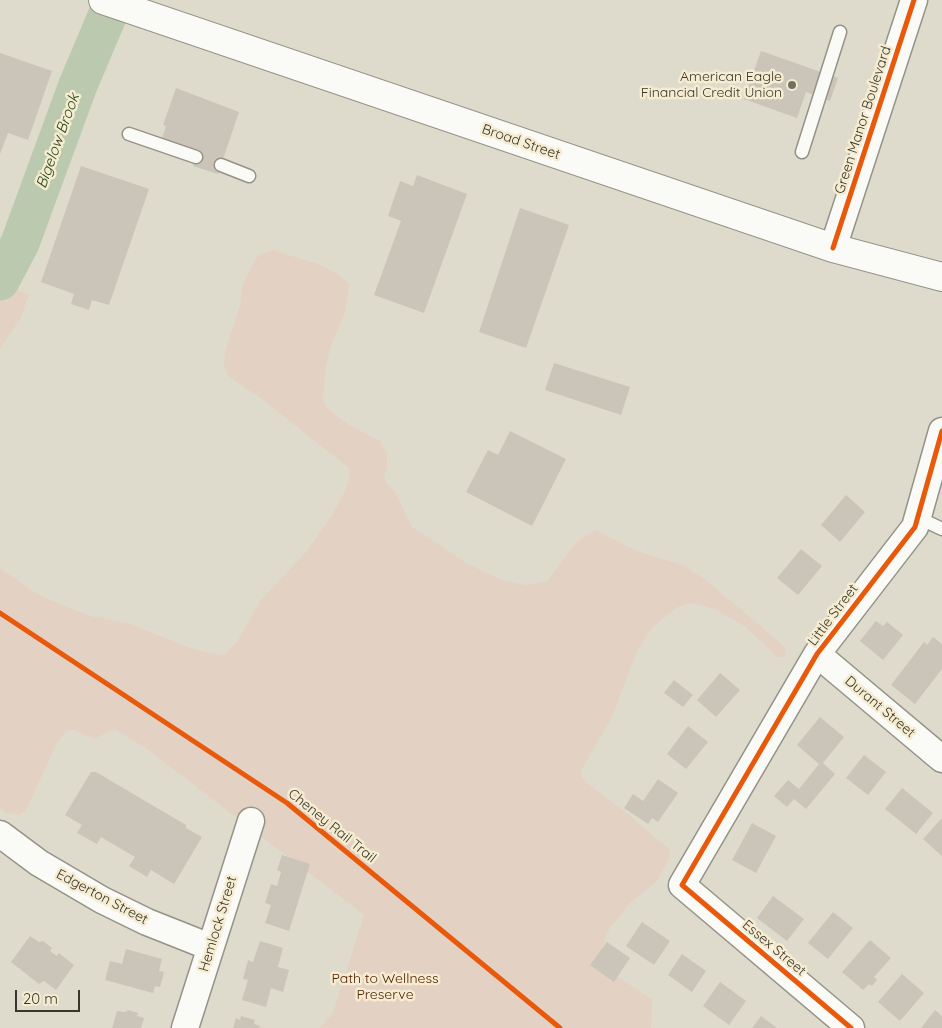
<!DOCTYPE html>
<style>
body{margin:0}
#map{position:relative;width:942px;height:1028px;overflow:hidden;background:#dfdbcc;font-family:Quicksand,sans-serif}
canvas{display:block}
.scale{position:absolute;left:15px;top:990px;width:65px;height:22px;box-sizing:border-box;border:2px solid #39362b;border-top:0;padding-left:6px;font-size:15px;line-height:18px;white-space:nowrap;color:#39362b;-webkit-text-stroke:4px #f5ecd1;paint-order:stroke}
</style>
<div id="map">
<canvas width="942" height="1028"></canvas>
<div class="scale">20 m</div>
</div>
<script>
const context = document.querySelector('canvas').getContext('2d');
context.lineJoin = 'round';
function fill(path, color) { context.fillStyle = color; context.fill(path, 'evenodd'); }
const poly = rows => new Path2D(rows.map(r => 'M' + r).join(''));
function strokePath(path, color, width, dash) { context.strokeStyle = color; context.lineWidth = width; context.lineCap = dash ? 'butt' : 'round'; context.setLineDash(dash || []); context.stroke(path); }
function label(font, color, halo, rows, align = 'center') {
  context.font = font + ' Quicksand,sans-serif'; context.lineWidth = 5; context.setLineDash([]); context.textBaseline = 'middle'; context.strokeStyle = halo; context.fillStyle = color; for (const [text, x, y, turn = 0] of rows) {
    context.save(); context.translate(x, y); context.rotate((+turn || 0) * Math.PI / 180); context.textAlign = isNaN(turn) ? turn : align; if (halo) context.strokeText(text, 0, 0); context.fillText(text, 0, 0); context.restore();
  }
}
const green = poly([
 [100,54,108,61,107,69,97,86,29,268,17,290,29,294,21,318,0,348,0,243,20,201,65,70,74,56],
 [272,250,318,264,338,274,349,284,345,313,330,348,326,367,323,398,325,406,348,424,380,441,387,454,387,469,384,475,386,483,395,492,412,527,468,564,504,581,527,585,547,581,576,542,595,530,637,551,685,566,707,581,784,646,786,657,778,657,744,626,715,609,691,603,676,608,652,628,637,651,611,719,582,769,581,776,586,782,628,814,670,850,670,857,656,882,632,901,607,932,603,947,607,970,652,999,651,1028,320,1028,333,1013,364,915,148,750,115,729,94,739,74,730,66,731,57,743,26,810,20,815,6,813,0,808,0,568,37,594,52,601,90,616,128,623,193,649,220,655,227,652,237,642,260,601,307,551,332,515,346,489,350,475,349,468,259,397,232,379,227,374,224,367,225,352,240,305,243,283,258,255]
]);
const river = poly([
 [0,281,20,243,78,85,114,0]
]);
const building = poly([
 [761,51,838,78,830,101,806,92,797,118,744,99],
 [0,53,52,71,28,140,8,133,0,154],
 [176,88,239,112,218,174,193,166,198,152,162,139,166,126,163,125],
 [81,166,149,189,109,305,92,300,89,310,71,304,74,294,41,282],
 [417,175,467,194,424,313,374,295,401,221,388,216,400,181,413,186],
 [520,208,569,225,526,348,479,332],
 [554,363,630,387,621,415,545,390],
 [510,431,566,459,532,526,466,492,488,450,498,455],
 [846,495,865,512,840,542,821,525],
 [801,549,822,566,798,595,777,578],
 [876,621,883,626,887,622,903,635,883,660,860,641],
 [933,637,942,644,942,669,915,704,891,685,924,642,927,645],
 [720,673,740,690,716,717,697,700],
 [674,680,693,695,683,707,664,693],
 [820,717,844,737,823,763,835,774,806,809,794,799,787,807,774,796,788,780,799,789,819,764,797,745],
 [688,726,708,742,686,769,667,754],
 [864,755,886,772,868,795,846,778],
 [91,772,96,772,186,825,186,828,202,837,174,884,151,870,147,877,129,866,135,857,101,837,97,844,77,833,82,825,65,815],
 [658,779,678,793,658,822,652,818,648,824,624,808,633,794,643,801],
 [902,788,933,813,916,834,885,809],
 [942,818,942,856,923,839],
 [752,823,776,836,756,873,732,860],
 [282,855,310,864,289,931,265,923,271,905,265,903,271,884,277,886,281,872,277,870],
 [773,896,804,919,787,941,757,918],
 [833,912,853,928,828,959,808,943],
 [642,922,670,941,654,965,626,946],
 [30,936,39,942,43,941,52,948,50,951,57,956,59,953,74,965,56,990,44,981,39,984,11,962],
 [870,940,891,958,874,977,877,980,872,986,869,984,863,990,842,972],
 [260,941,283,948,278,967,289,970,283,992,271,988,266,1007,242,1000,248,980,243,979,248,960,253,962],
 [607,942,630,958,614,982,590,965],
 [126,949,162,959,159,971,164,972,160,987,155,986,153,993,105,980,110,961,122,964],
 [682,954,706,971,692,992,668,975],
 [902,974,924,993,900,1021,878,1002],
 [720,982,746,1001,729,1025,703,1006],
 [128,1010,138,1013,137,1016,144,1018,141,1028,112,1028,117,1011,125,1012],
 [935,1010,942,1016,942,1028,921,1028],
 [241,1016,255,1020,254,1024,260,1026,259,1028,233,1028,236,1018,240,1020],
 [761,1016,777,1028,752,1028]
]);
const service = poly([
 [129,134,196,157],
 [802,152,840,32],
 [221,165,249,176],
 [917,517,942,529]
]);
const minor = poly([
 [833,248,914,0],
 [817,654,942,759],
 [0,834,39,863,102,900,147,922,210,947],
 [185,1028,251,821],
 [851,1028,682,885,817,654,915,527,942,431]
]);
const secondary = poly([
 [103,0,833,248,942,277]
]);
const cycleway = poly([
 [833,248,914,0],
 [0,613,287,803,560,1028],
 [851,1028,682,885,817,654,915,527,942,431]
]);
const markers = [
 [792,85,5,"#737063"]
];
const poiNames = [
 ["American Eagle",782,77],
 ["Financial Credit Union",782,93]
];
const streetNames = [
 ["Green Manor Boulevard",863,120,-72],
 ["Broad Street",521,142,19],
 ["Little Street",833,615,-53],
 ["Durant Street",880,707,40],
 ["Cheney Rail Trail",332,826,39],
 ["Edgerton Street",102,897,28],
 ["Hemlock Street",218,924,-73],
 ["Essex Street",774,948,40]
];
const parkNames = [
 ["Path to Wellness",385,979],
 ["Preserve",385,995]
];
const waterNames = [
 ["Bigelow Brook",58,141,-70]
];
fill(green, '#e3d2c3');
strokePath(river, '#bbc9ae', 39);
fill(building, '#cac4b9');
strokePath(service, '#959287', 15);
strokePath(minor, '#959287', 29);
strokePath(secondary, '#959287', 30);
strokePath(service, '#fafaf7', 12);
strokePath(minor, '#fafaf7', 26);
strokePath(secondary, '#fafaf7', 28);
strokePath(cycleway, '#e8590c', 5);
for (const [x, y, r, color] of markers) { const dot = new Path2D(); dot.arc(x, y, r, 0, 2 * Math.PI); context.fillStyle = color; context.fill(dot); strokePath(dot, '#f5ecd1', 2); }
label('14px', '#39362b', '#f5ecd1', poiNames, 'right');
label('14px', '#39362b', '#f5ecd1', streetNames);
label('14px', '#502202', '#f5ecd1', parkNames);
label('italic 15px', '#2a481a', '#f5ecd1', waterNames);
</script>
